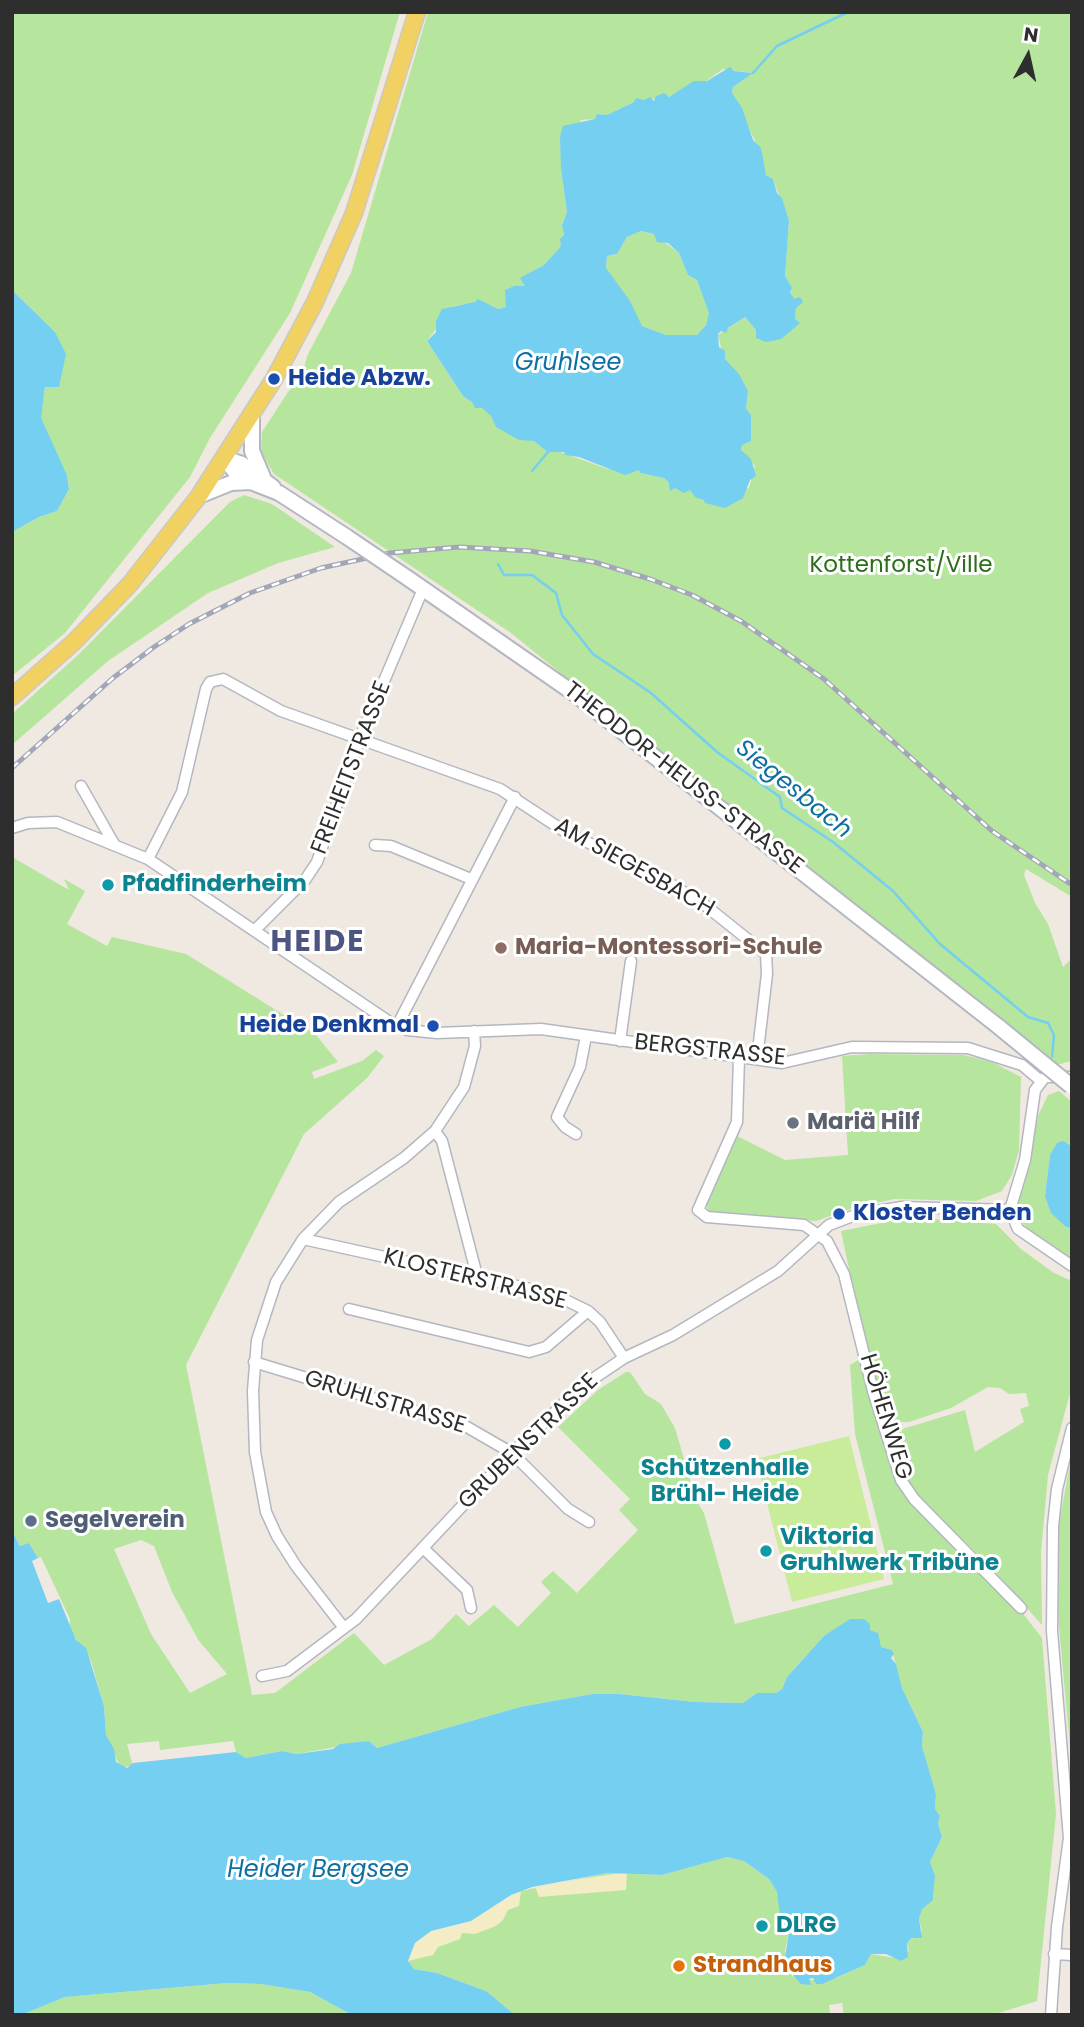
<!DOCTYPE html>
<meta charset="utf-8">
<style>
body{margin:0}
#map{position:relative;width:1084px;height:2027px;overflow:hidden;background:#efe9e1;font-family:Poppins,sans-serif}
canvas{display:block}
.frame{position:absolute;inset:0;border:14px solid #2e2e2e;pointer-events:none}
.north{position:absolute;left:993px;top:21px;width:70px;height:70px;-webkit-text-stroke:5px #fff;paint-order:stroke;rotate:8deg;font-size:19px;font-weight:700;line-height:28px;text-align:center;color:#2e2e2e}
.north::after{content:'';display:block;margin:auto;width:24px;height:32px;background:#2e2e2e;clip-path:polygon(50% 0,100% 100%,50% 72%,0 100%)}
</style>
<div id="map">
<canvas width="1084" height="2027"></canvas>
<div class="frame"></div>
<div class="north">N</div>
</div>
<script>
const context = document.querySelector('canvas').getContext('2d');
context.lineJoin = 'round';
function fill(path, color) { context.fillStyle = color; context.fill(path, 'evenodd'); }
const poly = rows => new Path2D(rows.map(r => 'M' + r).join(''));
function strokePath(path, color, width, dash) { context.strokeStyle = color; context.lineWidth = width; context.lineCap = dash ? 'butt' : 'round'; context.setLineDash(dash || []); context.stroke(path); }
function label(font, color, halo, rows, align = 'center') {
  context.font = font + ' Poppins,sans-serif'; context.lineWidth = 6; context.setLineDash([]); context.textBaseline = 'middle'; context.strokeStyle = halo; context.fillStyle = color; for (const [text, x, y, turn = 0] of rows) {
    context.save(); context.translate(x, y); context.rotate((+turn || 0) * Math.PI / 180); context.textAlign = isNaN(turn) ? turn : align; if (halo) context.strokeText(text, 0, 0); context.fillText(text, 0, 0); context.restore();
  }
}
const green = poly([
 [12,12,400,12,352,175,290,313,210,438,190,477,65,633,12,676,12,532,39,517,57,511,69,489,67,475,40,418,55,332,12,290],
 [428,12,1072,12,1072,897,1026,869,1024,875,1035,903,1048,924,1063,967,1072,958,1072,1061,1048,1067,511,633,274,474,261,452,262,432,288,392,300,380,308,354,351,273],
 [723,69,753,73,733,87,732,93,758,147,766,175,773,179,789,221,785,275,796,308,795,319,799,323,756,330,745,317,718,335,724,359,748,391,741,451,755,466,749,488,705,499,690,490,675,488,664,478,640,473,639,469,608,469,541,445,463,396,427,341,453,306,482,302,498,309,506,307,506,290,514,286,525,286,528,274,544,265,561,246,564,235,562,224,567,212,561,169,581,120,595,119,597,114,607,115,634,102,668,97,706,81],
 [641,231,654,234,679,253,688,275,697,280,710,313,706,325,697,335,666,335,642,326,606,268,607,256,617,254,627,237],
 [244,495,272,504,335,547,278,563,208,593,108,661,12,745,12,714,78,655,230,502],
 [12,857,69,890,64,879,85,891,67,924,107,946,112,937,186,954,316,1035,338,1062,312,1072,314,1079,362,1061,376,1050,384,1056,367,1078,304,1134,186,1365,252,1695,275,1693,354,1633,384,1665,432,1639,456,1614,469,1626,494,1605,518,1627,551,1593,541,1582,553,1571,577,1593,638,1530,619,1510,630,1499,558,1427,598,1390,626,1372,630,1372,645,1394,661,1404,675,1428,696,1500,704,1513,735,1624,893,1584,855,1434,850,1365,863,1357,896,1478,1013,1601,1042,1638,1056,1814,1037,2001,992,2015,844,2015,842,2003,829,2005,830,2015,515,2015,486,1991,437,1973,414,1969,408,1961,521,1891,608,1873,662,1875,727,1857,744,1861,755,1869,769,1879,777,1892,789,1932,785,1951,792,1976,809,1980,837,1978,865,1965,871,1954,895,1958,909,1951,907,1943,922,1931,919,1919,930,1862,942,1837,938,1822,940,1816,935,1809,936,1794,922,1746,923,1732,902,1688,892,1650,881,1647,870,1630,824,1636,787,1677,782,1689,776,1693,757,1693,743,1703,695,1702,619,1694,592,1694,520,1707,377,1748,369,1741,297,1754,282,1751,246,1758,236,1752,233,1741,160,1750,159,1741,127,1744,133,1766,120,1767,106,1735,104,1706,91,1661,70,1630,70,1619,41,1557,38,1558,29,1543,21,1547,12,1530],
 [141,1540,154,1546,172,1592,199,1641,227,1674,190,1693,151,1634,114,1549],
 [870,1054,964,1055,992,1062,1021,1077,1019,1150,1012,1175,1002,1191,976,1201,895,1199,856,1207,816,1221,710,1213,705,1203,735,1135,785,1160,848,1155,842,1056],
 [1059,1091,1072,1102,1072,1146,1068,1143,1050,1155,1045,1195,1066,1227,1072,1228,1072,1260,1028,1230,1015,1211,1030,1164,1036,1120,1048,1095],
 [934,1219,996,1224,1021,1249,1054,1273,1072,1281,1072,1386,1048,1475,1041,1552,1042,1625,987,1563,922,1500,909,1484,889,1433,965,1410,975,1452,1024,1422,1020,1409,1029,1406,1026,1393,1009,1394,1000,1388,988,1387,951,1408,909,1422,896,1422,886,1420,870,1369,841,1231,892,1221],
 [1072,1454,1071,1630,1072,1769,1057,1604,1059,1523],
 [227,1983,261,1984,310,1992,352,2015,21,2015,65,1997]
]);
const sand = poly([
 [627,1872,626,1890,539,1897,535,1886],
 [521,1891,519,1906,508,1910,503,1920,496,1926,475,1934,462,1933,460,1939,438,1947,433,1955,408,1961,415,1943,431,1931,463,1925]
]);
const pitch = poly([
 [849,1436,884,1579,792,1602,756,1459]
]);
const water = poly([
 [730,67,734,71,753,73,733,87,732,93,742,108,753,140,761,148,766,175,773,179,777,193,782,198,789,221,785,276,792,288,790,292,794,299,800,297,803,302,796,308,795,319,800,323,781,339,766,342,756,338,756,330,745,317,728,328,726,333,721,331,718,334,719,347,725,351,725,359,739,374,748,391,746,409,751,415,751,441,742,445,741,450,751,459,756,476,750,480,743,498,725,508,705,503,704,500,695,497,690,490,684,493,675,488,670,491,669,483,664,478,640,473,639,470,625,475,579,457,565,455,564,452,548,452,534,441,519,440,496,427,491,416,482,408,475,408,472,402,463,396,427,341,436,332,436,321,442,309,475,302,478,299,498,309,506,307,505,290,514,286,525,286,520,278,544,265,561,246,560,239,564,235,562,225,567,212,561,169,560,136,563,126,595,119,597,114,607,115,634,102,636,98,644,100,650,97,654,101,656,96,664,93,669,97,694,81,707,81],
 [641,231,654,234,657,242,668,243,679,253,688,275,697,280,709,313,706,325,697,335,666,335,642,326,630,301,606,268,607,256,617,254,627,237],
 [12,290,55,332,66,354,59,387,45,387,41,418,67,475,69,489,57,511,39,517,12,532],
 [1063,1141,1072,1146,1072,1228,1066,1227,1051,1213,1045,1196,1050,1155,1057,1143],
 [12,1530,20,1546,29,1543,38,1558,32,1561,48,1603,59,1599,76,1640,86,1648,104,1706,106,1735,114,1749,116,1762,127,1768,133,1763,236,1752,246,1758,282,1751,297,1754,333,1749,340,1744,369,1741,377,1748,520,1707,592,1694,619,1694,695,1702,743,1703,757,1693,776,1693,782,1689,787,1677,824,1636,850,1619,864,1619,870,1624,870,1630,878,1633,881,1647,892,1650,894,1654,891,1658,896,1664,902,1688,923,1732,922,1746,936,1794,935,1809,940,1816,938,1823,942,1837,930,1862,935,1876,933,1895,933,1900,922,1909,919,1919,922,1938,912,1938,907,1943,908,1957,901,1961,886,1954,871,1954,865,1965,822,1984,816,1984,813,1978,809,1979,811,1985,801,1984,784,1965,789,1932,781,1924,777,1892,769,1879,755,1869,744,1861,727,1857,662,1875,608,1873,532,1887,511,1895,471,1921,431,1931,415,1943,408,1961,414,1969,437,1973,486,1991,515,2015,352,2015,310,1992,261,1984,227,1983,65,1997,21,2015,12,2015]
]);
const stream = poly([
 [753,73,777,46,848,12],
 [532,471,548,452],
 [498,564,504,575,532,575,556,593,562,615,593,654,651,693,717,752,780,797,782,808,833,842,893,891,940,944,1028,1017,1048,1023,1054,1035,1052,1057]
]);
const minor = poly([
 [81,786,114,844],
 [12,828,28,823,57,822,148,859,388,1021,407,1030,437,1033,541,1029,782,1063,852,1047,968,1048,1022,1065,1041,1081],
 [375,845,391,846,471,879],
 [148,859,182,792,206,689,210,682,223,679,281,711,500,789,564,831,658,876,706,906,766,954,767,974,757,1059],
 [255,930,305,880,317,862,359,740,423,589],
 [397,1026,515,797],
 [620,1041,631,961],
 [739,1058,737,1122,698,1210,707,1217,804,1225,827,1241,844,1274,873,1391,901,1480,914,1499,1021,1608],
 [1072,1077,1045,1077,1035,1090,1025,1160,1010,1210,1018,1229,1072,1266],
 [435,1131,442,1141,475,1268,474,1276],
 [576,1134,565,1127,557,1117,580,1067,586,1036],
 [303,1239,553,1294,588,1311,600,1322,624,1358],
 [349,1309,529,1352,546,1347,588,1311],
 [254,1362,467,1427,512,1453,568,1509,589,1522],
 [423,1548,467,1590,471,1608],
 [344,1628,296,1566,277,1536,266,1512,255,1452,253,1391,257,1340,276,1282,303,1239,339,1202,404,1158,435,1131,464,1087,475,1046,474,1031],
 [262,1676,287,1671,356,1619,512,1453,581,1387,624,1358,673,1335,778,1271,829,1225,858,1214,902,1207,1010,1210],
 [1054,1954,1072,1955],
 [1051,2015,1057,1927,1069,1838,1052,1631,1053,1526,1057,1489,1072,1428]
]);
const secondary = poly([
 [252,415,252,451,263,477],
 [224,458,235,472,251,482,279,493,347,537],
 [224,458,242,464,273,487],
 [199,496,231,483,251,482],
 [409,579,572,692,999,1027]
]);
const primary = poly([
 [12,697,74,642,130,584,199,496,274,379,315,302,354,213,417,12]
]);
const rail = poly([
 [12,768,113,678,154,647,189,624,250,593,321,568,390,553,459,547,530,551,594,562,650,579,692,595,741,621,824,679,992,831,1072,885]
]);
const secondaryBridge = poly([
 [347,537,409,579],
 [999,1027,1071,1086]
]);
const markers = [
 [274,379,7,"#1a4fb4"],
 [108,885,7,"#0f9aa8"],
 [501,948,7,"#8d6e63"],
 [433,1026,7,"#1a4fb4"],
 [793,1123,7,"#6b7280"],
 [839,1214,7,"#1a4fb4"],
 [725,1444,7,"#0f9aa8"],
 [31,1521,7,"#5c6f8a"],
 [766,1551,7,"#0f9aa8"],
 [762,1926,7,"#0f9aa8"],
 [679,1966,7,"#e8710a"]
];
const transitNames = [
 ["Heide Abzw.",288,379],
 ["Heide Denkmal",419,1026,"right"],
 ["Kloster Benden",853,1214]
];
const parkNames = [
 ["Kottenforst/Ville",901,566]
];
const streetNames = [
 ["FREIHEITSTRASSE",352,768,-69],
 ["THEODOR-HEUSS-STRASSE",683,779,38],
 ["AM SIEGESBACH",634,868,29],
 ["BERGSTRASSE",710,1051,6],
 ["KLOSTERSTRASSE",475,1280,14],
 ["GRUHLSTRASSE",385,1403,17],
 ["HÖHENWEG",885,1417,73],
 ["GRUBENSTRASSE",529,1442,-44]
];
const cultureNames = [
 ["Pfadfinderheim",122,885],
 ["Schützenhalle",725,1469,"center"],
 ["Brühl- Heide",725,1495,"center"],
 ["Viktoria",780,1538],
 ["Gruhlwerk Tribüne",780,1564],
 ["DLRG",776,1926]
];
const educationNames = [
 ["Maria-Montessori-Schule",515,948]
];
const worshipNames = [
 ["Mariä Hilf",807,1123]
];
const serviceNames = [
 ["Segelverein",45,1521]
];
const foodNames = [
 ["Strandhaus",693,1966]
];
const waterNames = [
 ["Gruhlsee",568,364],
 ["Siegesbach",793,790,39],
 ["Heider Bergsee",318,1871]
];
const districtNames = [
 ["HEIDE",318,943]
];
fill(green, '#b6e59e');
fill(sand, '#f3ecc5');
fill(pitch, '#c9ec9a');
fill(water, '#75cff0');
strokePath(stream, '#75cff0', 2.5);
strokePath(minor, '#b4b7c1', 13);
strokePath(secondary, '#b4b7c1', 18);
strokePath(primary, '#c9c9c9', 19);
strokePath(minor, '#fff', 10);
strokePath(secondary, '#fff', 14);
strokePath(primary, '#f2d163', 16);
strokePath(rail, '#a3a6b8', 5);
strokePath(rail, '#fff', 2.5, [8]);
strokePath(secondaryBridge, '#b4b7c1', 18, []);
strokePath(secondaryBridge, '#fff', 14);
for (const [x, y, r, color] of markers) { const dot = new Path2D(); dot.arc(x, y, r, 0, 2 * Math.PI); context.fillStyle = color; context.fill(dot); strokePath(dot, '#fff', 2.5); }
label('bold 23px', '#164399', '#fff', transitNames, 'left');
label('23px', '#2c6e1b', '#fff', parkNames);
label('23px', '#2e2e2e', '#fff', streetNames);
label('bold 23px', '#0d838f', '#fff', cultureNames, 'left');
label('bold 23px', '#785e54', '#fff', educationNames, 'left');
label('bold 23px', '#5b616d', '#fff', worshipNames, 'left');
label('bold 23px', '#4e5e75', '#fff', serviceNames, 'left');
label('bold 23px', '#c56008', '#fff', foodNames, 'left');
label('italic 24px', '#0d6fa3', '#fff', waterNames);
context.letterSpacing = '2px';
label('bold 30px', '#4d5680', '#fff', districtNames);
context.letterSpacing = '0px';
</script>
